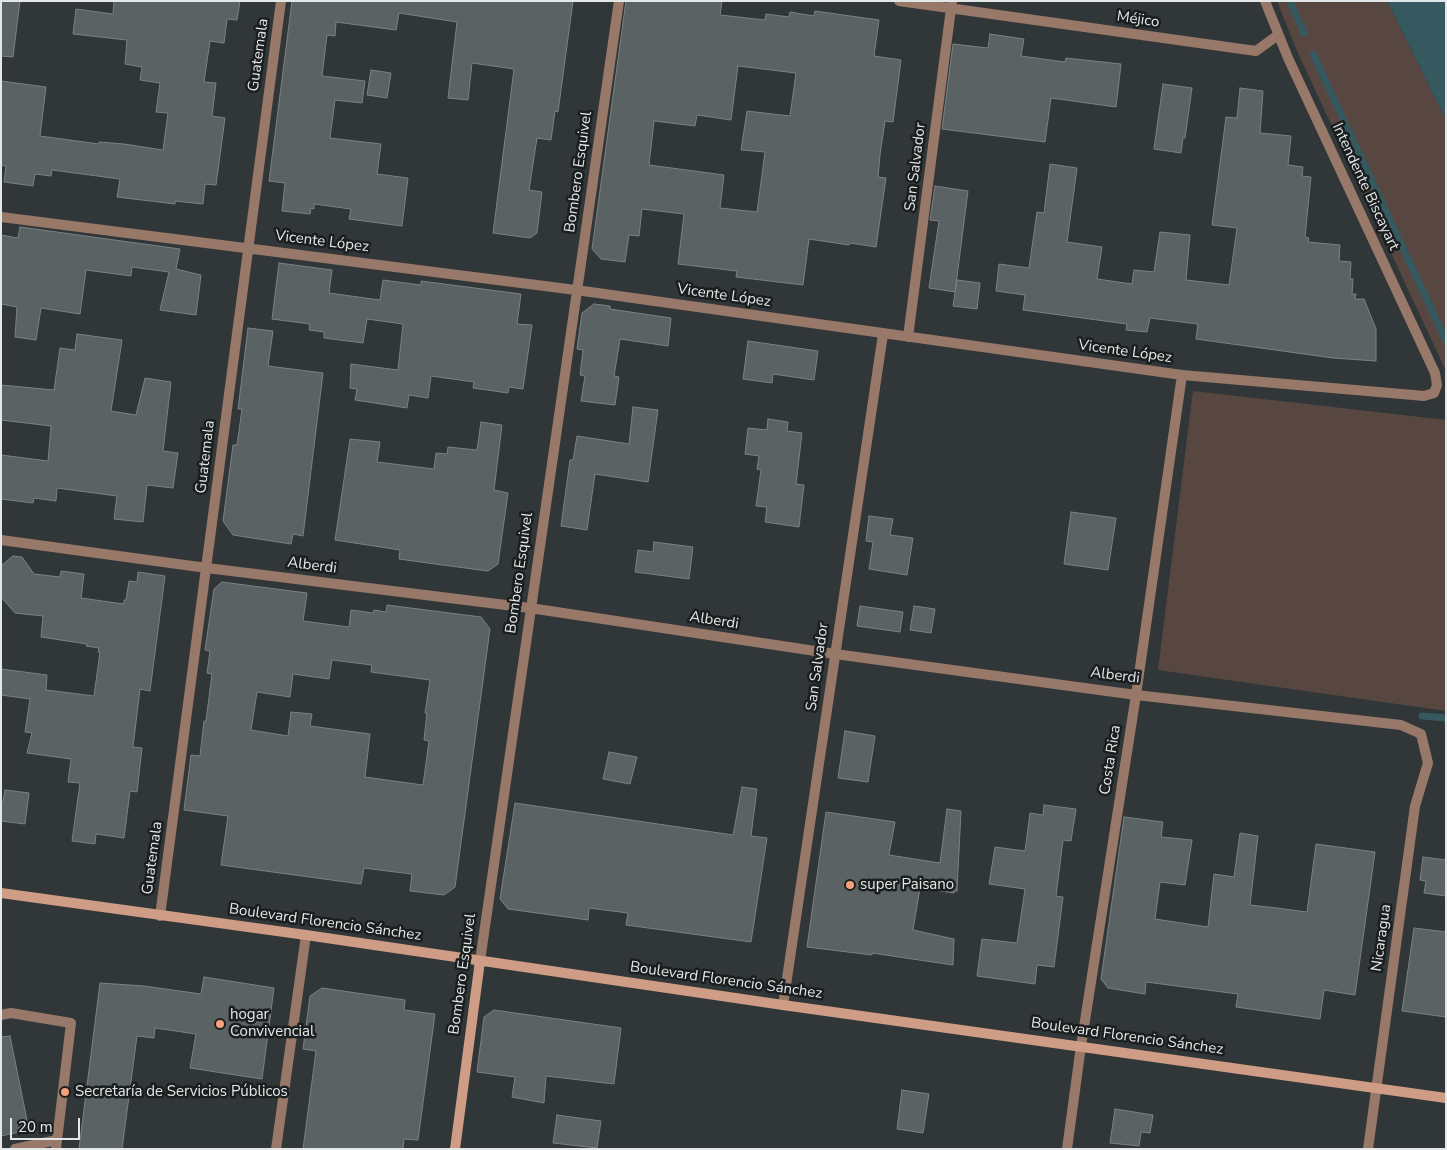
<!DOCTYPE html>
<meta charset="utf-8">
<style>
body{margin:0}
#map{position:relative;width:1447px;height:1150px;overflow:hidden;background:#313738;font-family:"Nunito Sans",sans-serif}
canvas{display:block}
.frame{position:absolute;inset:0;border:2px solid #e4e7e8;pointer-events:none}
.scale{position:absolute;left:10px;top:1118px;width:70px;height:22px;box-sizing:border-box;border:2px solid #e4e7e8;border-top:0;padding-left:6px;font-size:15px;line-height:18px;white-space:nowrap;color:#e4e7e8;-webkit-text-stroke:4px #1b1e1e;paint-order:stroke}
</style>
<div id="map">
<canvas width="1447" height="1150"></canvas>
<div class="frame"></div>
<div class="scale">20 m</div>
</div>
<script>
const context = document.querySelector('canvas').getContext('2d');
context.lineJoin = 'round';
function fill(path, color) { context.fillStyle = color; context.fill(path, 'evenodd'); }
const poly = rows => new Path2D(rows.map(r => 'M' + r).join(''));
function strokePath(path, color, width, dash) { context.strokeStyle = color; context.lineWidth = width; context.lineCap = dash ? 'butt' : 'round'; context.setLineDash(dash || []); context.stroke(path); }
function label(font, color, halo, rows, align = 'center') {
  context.font = font + ' "Nunito Sans",sans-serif'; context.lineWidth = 5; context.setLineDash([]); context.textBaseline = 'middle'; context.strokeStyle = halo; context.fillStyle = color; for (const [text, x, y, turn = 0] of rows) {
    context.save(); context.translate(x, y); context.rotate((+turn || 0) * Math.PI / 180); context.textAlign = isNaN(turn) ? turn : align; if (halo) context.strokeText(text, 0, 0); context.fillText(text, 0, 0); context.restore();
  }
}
const green = poly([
 [1277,1,1387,1,1446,120,1446,371,1297,51],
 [1193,391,1446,420,1446,711,1158,670]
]);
const water = poly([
 [1387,1,1446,1,1446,120]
]);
const stream = poly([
 [1290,1,1304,33],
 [1313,54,1446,341],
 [1422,716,1446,718]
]);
const building = poly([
 [1,1,20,1,13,57,1,56,1,1],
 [114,1,240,1,237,20,227,19,224,43,210,41,204,82,216,83,212,116,225,118,216,185,205,184,203,204,175,201,175,204,117,197,120,179,52,170,51,176,35,174,33,186,4,182,6,166,1,165,1,81,46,87,40,136,99,144,99,142,124,144,163,150,168,113,156,112,160,83,140,80,142,67,125,64,127,40,73,34,76,9,113,14,114,1],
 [292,1,573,1,558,112,555,111,551,140,537,138,529,190,542,192,537,233,530,238,493,233,514,69,472,63,468,100,448,98,457,22,399,13,396,30,336,22,335,36,327,35,322,76,365,81,362,103,335,100,330,138,381,144,377,174,408,178,402,226,349,219,351,209,314,204,314,209,311,208,310,214,282,211,285,183,269,181,292,1],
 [626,1,722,1,720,15,765,20,766,14,789,17,790,12,814,16,815,11,879,20,874,56,901,60,893,122,885,121,880,155,878,177,886,178,876,247,850,243,849,245,809,239,803,285,736,277,737,271,678,264,684,214,642,209,639,236,629,235,625,262,601,259,592,249,626,1],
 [738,66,796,73,790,116,747,111,741,150,765,152,757,212,720,208,724,175,649,165,654,121,695,126,697,115,731,120,738,66],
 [990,34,1024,39,1021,56,1065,62,1066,58,1121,64,1116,107,1051,98,1045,142,942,129,953,44,988,48,990,34],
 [371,70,391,73,387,98,367,95,371,70],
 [1163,84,1192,88,1185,138,1183,138,1181,153,1154,149,1163,84],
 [1240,88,1263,91,1260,133,1291,136,1288,165,1303,167,1302,176,1311,177,1305,237,1309,238,1308,242,1340,245,1339,261,1351,262,1350,279,1353,279,1352,294,1356,294,1355,299,1364,299,1376,329,1376,361,1333,358,1196,339,1198,324,1150,318,1147,332,1126,330,1127,324,1023,310,1025,295,996,291,999,264,1029,268,1037,212,1044,213,1050,164,1077,168,1067,242,1102,247,1097,279,1132,284,1134,270,1154,272,1160,232,1190,235,1186,280,1229,285,1237,228,1212,225,1226,117,1237,118,1240,88],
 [935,186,968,191,955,292,929,288,939,221,930,220,935,186],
 [20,227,180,249,176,269,201,275,196,315,160,310,169,272,132,267,131,276,86,270,80,314,41,308,36,340,15,337,17,307,1,304,1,235,18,238,20,227],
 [279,263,332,270,329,293,380,300,383,280,421,285,421,281,521,294,517,324,532,325,523,389,509,387,508,393,473,388,474,382,431,376,428,398,409,395,407,408,355,400,357,389,350,388,351,364,398,370,403,324,367,319,363,343,324,338,324,332,309,330,310,324,272,319,279,263],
 [957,280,980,283,977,309,953,306,957,280],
 [594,304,610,306,610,309,671,318,668,346,620,339,614,376,619,377,615,405,581,401,585,376,580,375,583,350,577,349,582,313,594,304],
 [248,328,273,331,268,366,323,373,303,536,293,534,291,544,233,535,223,521,233,445,237,445,242,409,238,409,248,328],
 [77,334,122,340,111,411,136,415,145,378,171,382,163,451,178,453,173,488,147,485,143,522,114,519,117,496,57,488,56,501,34,498,33,503,1,499,1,455,48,461,51,426,1,420,1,385,54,390,60,348,75,350,77,334],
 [748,341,818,351,814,380,773,374,772,383,743,379,748,341],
 [633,407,658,410,648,482,595,474,587,530,561,526,570,460,573,460,577,436,629,444,633,407],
 [768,419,788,422,787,431,802,433,796,484,804,485,799,527,765,522,767,507,756,506,761,470,757,469,759,456,745,454,748,428,767,430,768,419],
 [481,422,502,425,494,490,508,493,498,564,488,571,435,564,399,559,400,550,335,540,350,439,380,442,377,462,434,469,436,453,447,454,448,447,477,450,481,422],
 [1071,512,1116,518,1108,570,1064,564,1071,512],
 [869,516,893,519,890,535,913,538,907,575,869,569,873,542,866,541,869,516],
 [654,542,693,547,689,579,635,572,638,550,653,552,654,542],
 [13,556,22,557,34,574,60,577,61,571,84,574,81,598,124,604,124,600,126,600,129,581,137,582,138,572,165,576,150,691,140,689,133,747,142,748,137,792,130,791,124,838,96,834,95,844,72,841,80,783,68,782,71,759,27,753,32,733,25,732,30,699,1,695,1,669,47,675,46,690,94,696,100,652,98,652,99,648,86,646,87,644,41,637,43,616,15,613,1,597,1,566,13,556],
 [222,582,307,593,303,621,349,627,351,610,373,613,374,610,386,612,387,605,481,617,490,629,455,887,444,895,410,891,412,874,387,871,364,868,361,884,221,865,228,816,184,810,191,755,200,756,204,721,206,721,212,674,207,673,210,651,205,650,214,589,222,582],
 [332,660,372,665,371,672,430,680,425,713,427,713,424,740,429,741,423,785,365,777,370,734,310,726,312,714,291,712,288,736,251,730,257,692,290,697,293,674,329,679,332,660],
 [860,606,903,612,900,632,857,626,860,606],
 [914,606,935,609,931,633,910,630,914,606],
 [845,731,875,736,868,782,838,778,845,731],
 [609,752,637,757,630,784,603,779,609,752],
 [742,787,757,789,751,836,767,838,751,942,626,925,628,913,589,908,588,920,508,909,500,899,515,803,733,835,742,787],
 [5,790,29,793,25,824,1,821,1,801,3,802,5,790],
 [1044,805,1076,809,1071,841,1063,840,1056,896,1063,897,1054,967,1037,965,1035,984,977,976,982,939,1017,943,1025,889,989,884,995,847,1025,851,1030,813,1043,815,1044,805],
 [947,809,961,811,957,891,954,891,954,893,920,888,913,930,954,939,953,965,872,953,872,955,807,947,826,812,895,822,889,855,940,863,947,809],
 [1124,817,1163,822,1161,837,1192,840,1185,885,1160,882,1155,919,1208,927,1214,874,1234,877,1240,833,1258,836,1250,905,1277,908,1307,912,1316,844,1375,852,1355,995,1324,990,1320,1019,1236,1007,1238,994,1146,982,1145,994,1108,988,1101,979,1124,817],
 [1423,857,1446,860,1446,896,1424,893,1426,881,1420,880,1423,857],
 [1414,928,1446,932,1446,1017,1402,1011,1414,928],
 [204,977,274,988,262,1079,190,1068,196,1034,155,1028,154,1038,137,1036,122,1149,79,1149,100,983,144,986,201,994,204,977],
 [322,988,405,1000,404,1010,435,1014,418,1140,404,1139,403,1149,303,1149,316,1051,303,1049,310,996,322,988],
 [494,1010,621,1028,614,1084,546,1076,544,1103,512,1097,515,1077,477,1072,484,1017,494,1010],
 [10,1036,29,1130,1,1136,1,1037,10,1036],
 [902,1090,929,1094,923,1133,897,1129,902,1090],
 [1115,1109,1153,1115,1150,1133,1141,1132,1139,1146,1110,1143,1115,1109],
 [557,1115,601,1121,597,1148,553,1143,557,1115]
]);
const lane = poly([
 [1,1015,11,1013,71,1023,56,1149],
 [15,1149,57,1140]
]);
const street = poly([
 [899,1,1256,51,1278,35],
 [1,217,576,290,1182,375,1413,395,1424,396,1434,393,1437,385,1435,373,1288,58,1265,1],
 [908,337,952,1],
 [1,540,207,568,530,608,835,654,1136,695,1401,725,1421,734,1428,763,1415,806,1368,1149],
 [160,916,281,1],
 [480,961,619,1],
 [783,1005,883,334],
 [276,1149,306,935],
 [1067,1149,1081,1046,1136,695,1182,375]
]);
const secondary = poly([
 [1,893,306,935,783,1005,1446,1098],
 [455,1149,480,961]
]);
const markers = [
 [850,885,5,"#f1a17c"],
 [220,1024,5,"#f1a17c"],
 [65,1092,5,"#f1a17c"]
];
const streetNames = [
 ["Méjico",1138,20,8],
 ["Guatemala",259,55,-82],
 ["San Salvador",916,167,-83],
 ["Bombero Esquivel",579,172,-82],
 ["Intendente Biscayart",1365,187,65],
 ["Vicente López",322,242,7],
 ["Vicente López",724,296,8],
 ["Vicente López",1125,352,8],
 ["Guatemala",206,457,-83],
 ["Alberdi",312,566,7],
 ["Bombero Esquivel",520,573,-82],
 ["Alberdi",714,621,9],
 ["San Salvador",818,667,-82],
 ["Alberdi",1115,676,7],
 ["Costa Rica",1111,760,-81],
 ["Guatemala",153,858,-82],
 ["Boulevard Florencio Sánchez",325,923,8],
 ["Nicaragua",1382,938,-82],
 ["Bombero Esquivel",463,974,-82],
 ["Boulevard Florencio Sánchez",726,981,8],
 ["Boulevard Florencio Sánchez",1127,1037,8]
];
const poiNames = [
 ["super Paisano",860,885],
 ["hogar",230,1015],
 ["Convivencial",230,1032],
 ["Secretaría de Servicios Públicos",75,1092]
];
fill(green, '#584740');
fill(water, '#365960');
strokePath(stream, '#365960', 7);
fill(building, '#5b6263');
strokePath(building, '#7b8283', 1);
strokePath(lane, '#987869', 10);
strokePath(street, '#987869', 10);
strokePath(secondary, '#cf9c85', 10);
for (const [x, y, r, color] of markers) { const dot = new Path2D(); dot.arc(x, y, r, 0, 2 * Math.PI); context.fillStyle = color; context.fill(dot); strokePath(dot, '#1b1e1e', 2); }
label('15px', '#e4e7e8', '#1b1e1e', streetNames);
label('15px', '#e4e7e8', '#1b1e1e', poiNames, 'left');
</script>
